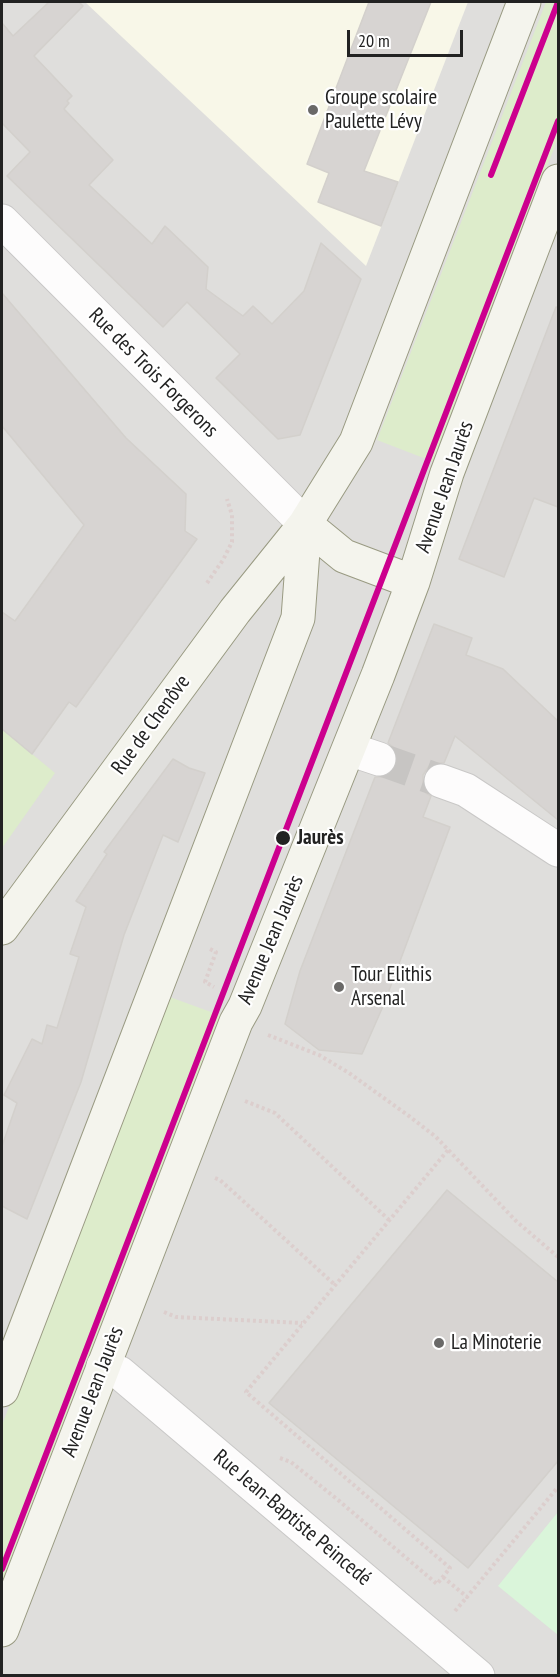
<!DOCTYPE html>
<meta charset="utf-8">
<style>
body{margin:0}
#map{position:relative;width:560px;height:1677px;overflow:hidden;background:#f0eeeb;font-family:"PT Sans Narrow",sans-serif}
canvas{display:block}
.frame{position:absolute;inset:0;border:3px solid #222;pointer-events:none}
.scale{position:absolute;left:347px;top:30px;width:116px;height:27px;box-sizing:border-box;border:3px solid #222;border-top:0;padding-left:8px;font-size:18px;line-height:21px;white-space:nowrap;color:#222;-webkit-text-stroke:4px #fff;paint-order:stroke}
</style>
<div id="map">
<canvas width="560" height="1677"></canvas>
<div class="frame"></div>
<div class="scale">20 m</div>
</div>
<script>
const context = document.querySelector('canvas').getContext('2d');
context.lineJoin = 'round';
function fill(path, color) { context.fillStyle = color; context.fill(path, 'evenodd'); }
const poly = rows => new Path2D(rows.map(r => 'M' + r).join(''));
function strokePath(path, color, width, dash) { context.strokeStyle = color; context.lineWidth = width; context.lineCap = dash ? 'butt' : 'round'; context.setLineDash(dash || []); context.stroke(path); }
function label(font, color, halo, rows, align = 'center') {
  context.font = font + ' "PT Sans Narrow",sans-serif'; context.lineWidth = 4.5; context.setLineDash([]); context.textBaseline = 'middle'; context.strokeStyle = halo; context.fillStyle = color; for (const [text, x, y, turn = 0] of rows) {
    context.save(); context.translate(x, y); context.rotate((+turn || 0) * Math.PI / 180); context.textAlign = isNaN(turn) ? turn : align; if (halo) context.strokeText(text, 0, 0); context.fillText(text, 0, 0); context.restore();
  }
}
const residential = poly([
 [2,2,558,2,558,1675,2,1675]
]);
const education = poly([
 [85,2,468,2,366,266,122,37]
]);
const grass = poly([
 [546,2,558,2,558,138,434,462,377,440],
 [2,729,55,773,2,848],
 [167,996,222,1016,2,1590,2,1425]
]);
const park = poly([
 [558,1512,558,1635,498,1586]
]);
const building = poly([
 [49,2,79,2,83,6,34,56,72,96,67,101,69,103,64,109,113,160,89,185,152,244,165,226,208,267,206,289,243,316,253,306,272,324,304,291,321,243,361,279,300,435,278,439,216,378,240,354,187,302,163,327,7,176,30,152,2,123,2,23,13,36,49,2],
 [369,2,431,2,364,171,398,182,381,226,318,202,329,173,307,164,369,2],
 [2,293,126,438,186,494,185,531,197,539,76,707,69,702,32,754,2,729,2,612,15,621,84,525,2,426,2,293],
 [556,307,558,308,558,507,534,498,504,577,459,559,556,307],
 [434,624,472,638,466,655,503,669,558,721,558,820,455,736,444,763,437,763,429,766,423,775,423,785,426,793,431,796,423,817,450,827,384,1004,362,1054,319,1050,285,1024,300,971,375,777,383,777,391,773,397,765,397,755,393,747,388,743,434,624],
 [173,759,189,768,205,773,178,842,163,835,124,935,81,1082,27,1219,2,1206,2,1146,17,1103,4,1095,32,1039,42,1044,47,1025,57,1028,79,957,70,954,86,907,76,901,107,854,104,852,173,759],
 [447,1190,558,1282,558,1461,468,1568,269,1403,447,1190]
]);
const streetTunnel = poly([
 [379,759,441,781]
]);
const path = poly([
 [207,583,223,560,232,542,232,515,227,499],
 [210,949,216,952,205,982,214,987],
 [268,1035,319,1055,349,1073,409,1116,436,1137,516,1221,558,1257],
 [245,1101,275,1113,389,1220],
 [215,1178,220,1180,230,1189,335,1285],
 [164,1312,176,1317,302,1323],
 [280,1458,291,1462,338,1500,437,1584,450,1568,246,1392,448,1150],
 [443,1577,467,1597,558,1487],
 [455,1611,467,1597]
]);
const street = poly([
 [2,221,305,524],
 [349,749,379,759],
 [441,781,466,790,558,850],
 [103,1366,120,1373,478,1676]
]);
const secondary = poly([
 [305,524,344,556,413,582],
 [2,928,235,611,305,524],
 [2,1390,298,618,305,524,356,442,524,2],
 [2,1630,236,1022,245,1006,378,675,413,582,447,473,558,181]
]);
const tram1 = poly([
 [491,175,558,2],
 [2,1569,558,121]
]);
const markers = [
 [313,110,6,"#6a6968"],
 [283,838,8,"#222"],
 [339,987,6,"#6a6968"],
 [439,1343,6,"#6a6968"]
];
const poiNames = [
 ["Groupe scolaire",325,98],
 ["Paulette Lévy",325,122],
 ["Tour Elithis",351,975],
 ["Arsenal",351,999],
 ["La Minoterie",451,1343]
];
const streetNames = [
 ["Rue des Trois Forgerons",153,373,45],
 ["Avenue Jean Jaurès",445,487,-71],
 ["Rue de Chenôve",151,725,-54],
 ["Avenue Jean Jaurès",271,940,-67],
 ["Avenue Jean Jaurès",93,1392,-69],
 ["Rue Jean-Baptiste Peincedé",292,1518,40]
];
const stopNames = [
 ["Jaurès",297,838]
];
fill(residential, '#dfdedc');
fill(education, '#f8f7e8');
fill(grass, '#ddeccb');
fill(park, '#daf5da');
fill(building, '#d7d4d2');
strokePath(building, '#d3d0cc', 1.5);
strokePath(streetTunnel, '#c7c5c3', 33, [33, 16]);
strokePath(street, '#c9c8c7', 35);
strokePath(secondary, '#999a82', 35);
strokePath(path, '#dccecd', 4, [3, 3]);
strokePath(street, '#fdfcfc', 33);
strokePath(secondary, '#f4f4ed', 33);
strokePath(tram1, '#cc008e', 6);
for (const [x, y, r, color] of markers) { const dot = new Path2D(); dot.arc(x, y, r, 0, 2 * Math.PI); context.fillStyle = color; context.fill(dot); strokePath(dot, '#fff', 2); }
label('21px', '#222', '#fff', poiNames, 'left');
label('21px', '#222', '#fff', streetNames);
label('bold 21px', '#222', '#fff', stopNames, 'left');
</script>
